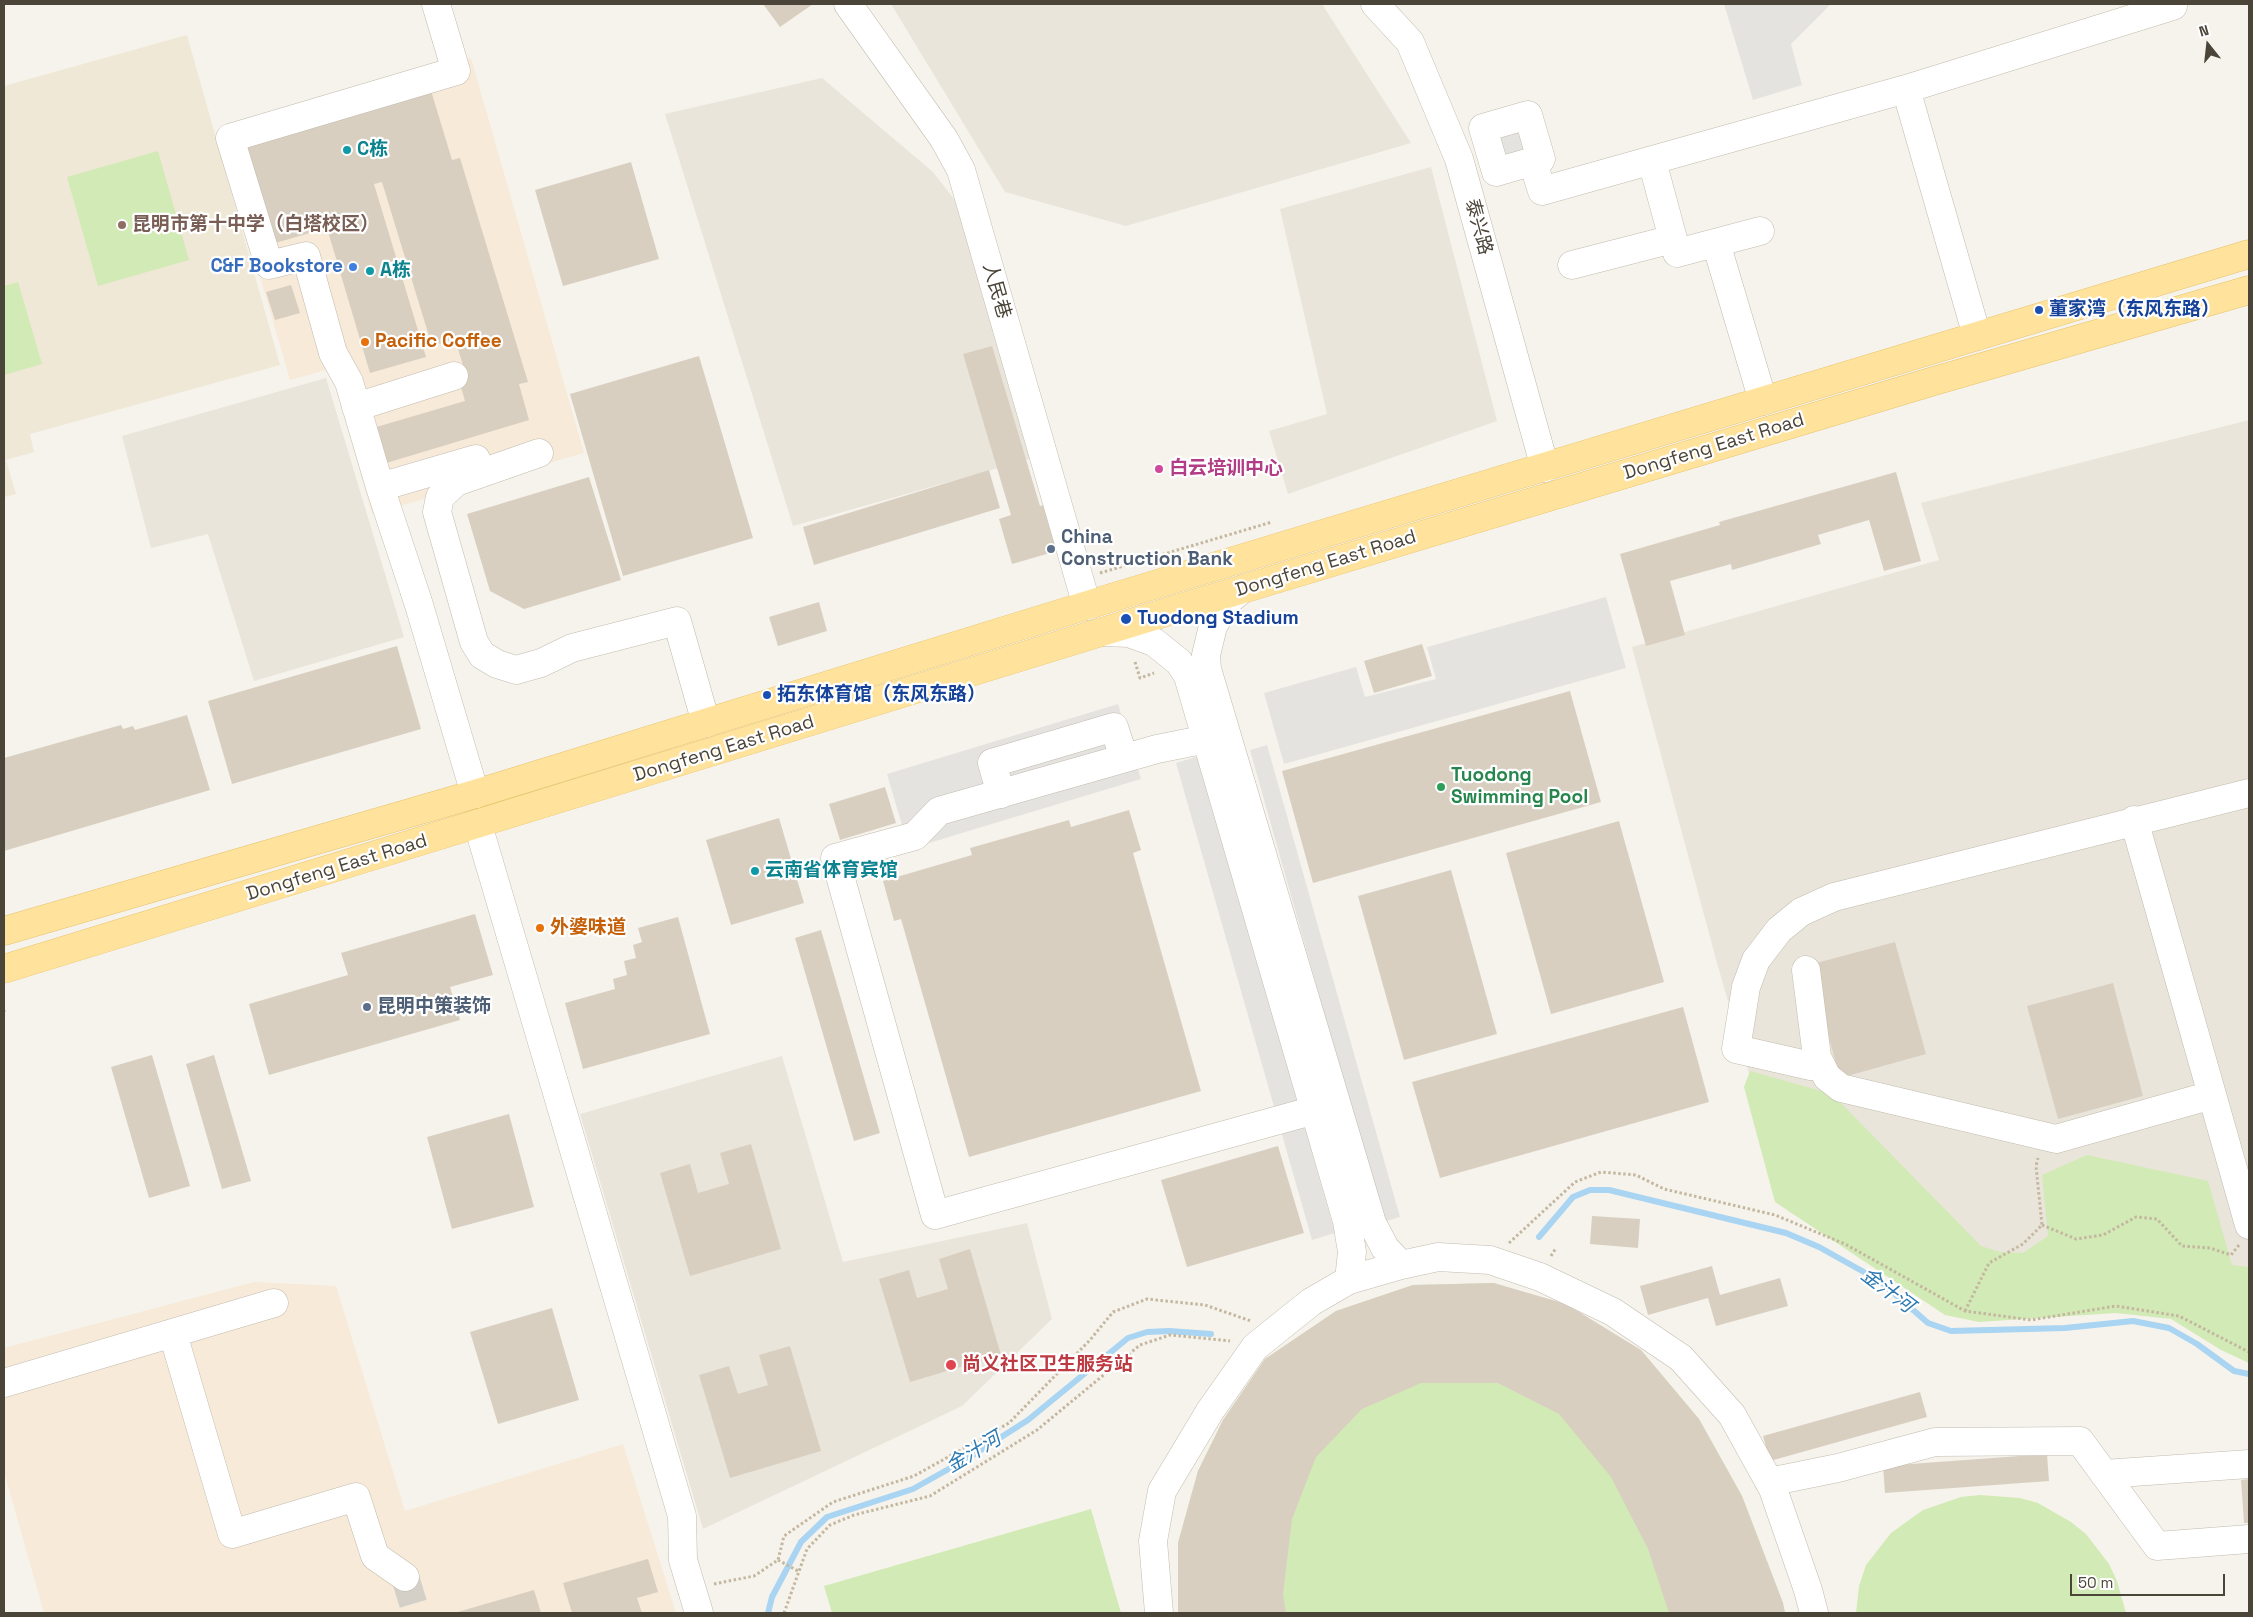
<!DOCTYPE html>
<meta charset="utf-8">
<style>
body{margin:0}
#map{position:relative;width:2253px;height:1617px;overflow:hidden;background:#f6f3ec;font-family:"Space Grotesk",sans-serif}
canvas{display:block}
.frame{position:absolute;inset:0;border:5px solid #4b4439;pointer-events:none}
.north{position:absolute;left:2183px;top:20px;width:50px;height:50px;-webkit-text-stroke:4px #fff;paint-order:stroke;rotate:344deg;font-size:14px;font-weight:700;line-height:20px;text-align:center;color:#4b4439}
.north::after{content:'';display:block;margin:auto;width:18px;height:22px;background:#4b4439;clip-path:polygon(50% 0,100% 100%,50% 72%,0 100%)}
.scale{position:absolute;left:2070px;top:1574px;width:155px;height:22px;box-sizing:border-box;border:2px solid #4b4439;border-top:0;padding-left:6px;font-size:15px;line-height:18px;white-space:nowrap;color:#4b4439;-webkit-text-stroke:4px #fff;paint-order:stroke}
</style>
<div id="map">
<canvas width="2253" height="1617"></canvas>
<div class="frame"></div>
<div class="north">N</div>
<div class="scale">50 m</div>
</div>
<script>
const context = document.querySelector('canvas').getContext('2d');
context.lineJoin = 'round';
function fill(path, color) { context.fillStyle = color; context.fill(path, 'evenodd'); }
const poly = rows => new Path2D(rows.map(r => 'M' + r).join(''));
function strokePath(path, color, width, dash) { context.strokeStyle = color; context.lineWidth = width; context.lineCap = dash ? 'butt' : 'round'; context.setLineDash(dash || []); context.stroke(path); }
function label(font, color, halo, rows, align = 'center') {
  context.font = font + ' "Space Grotesk","Noto Sans SC",sans-serif'; context.lineWidth = 4.5; context.setLineDash([]); context.textBaseline = 'middle'; context.strokeStyle = halo; context.fillStyle = color; for (const [text, x, y, turn = 0] of rows) {
    context.save(); context.translate(x, y); context.rotate((+turn || 0) * Math.PI / 180); context.textAlign = isNaN(turn) ? turn : align; if (halo) context.strokeText(text, 0, 0); context.fillText(text, 0, 0); context.restore();
  }
}
const residential = poly([
 [891,4,1322,4,1411,143,1126,226,1005,192],
 [822,78,933,172,967,216,1037,457,793,526,665,114],
 [1431,167,1497,421,1288,494,1269,431,1327,414,1280,209],
 [326,378,404,637,254,681,208,534,151,548,122,436],
 [2249,420,2249,1332,2136,1297,1975,1307,1789,1212,1717,963,1632,647,1939,560,1921,503],
 [782,1056,843,1262,1027,1223,1052,1319,962,1406,703,1529,580,1114]
]);
const commercial = poly([
 [471,58,584,453,372,514,330,369,290,380,218,131],
 [254,1282,336,1286,405,1511,623,1444,676,1613,44,1613,4,1472,4,1348]
]);
const education = poly([
 [187,35,280,365,30,434,34,452,6,460,16,494,4,497,4,86]
]);
const green = poly([
 [158,151,189,260,98,286,67,177],
 [18,282,42,364,4,375,4,286],
 [1750,1071,1832,1094,1981,1246,2000,1252,2023,1253,2048,1236,2042,1175,2087,1155,2208,1181,2232,1265,2249,1267,2249,1363,2221,1350,2171,1319,2116,1313,1979,1322,1945,1315,1775,1202,1744,1087],
 [1494,1283,1641,1350,1699,1419,1742,1496,1783,1603,1785,1613,1178,1613,1178,1543,1198,1471,1223,1420,1265,1359,1336,1311,1413,1285],
 [1980,1495,2020,1498,2038,1503,2071,1522,2086,1534,2109,1564,2117,1581,2126,1613,1856,1613,1859,1586,1866,1565,1891,1533,1923,1510,1961,1497],
 [1091,1509,1121,1613,832,1613,824,1586]
]);
const parking = poly([
 [1724,4,1831,4,1791,44,1802,85,1753,100],
 [1523,126,1531,154,1504,162,1496,134],
 [1606,597,1626,668,1284,764,1264,693,1356,667,1365,697,1436,679,1427,647],
 [1118,704,1141,779,909,849,887,774],
 [1267,745,1400,1217,1383,1222,1250,750],
 [1199,756,1335,1233,1312,1240,1176,763]
]);
const stream = poly([
 [1539,1237,1573,1197,1590,1190,1609,1190,1786,1233,1819,1247,1880,1281,1928,1323,1951,1331,2065,1328,2133,1321,2169,1328,2197,1344,2234,1371,2249,1374],
 [768,1613,772,1597,801,1542,827,1517,913,1489,970,1457,1028,1420,1128,1338,1147,1332,1169,1331,1211,1334]
]);
const building = poly([
 [763,4,813,4,780,27],
 [429,84,452,160,460,158,528,382,519,384,529,420,383,464,373,428,465,401,458,377,466,375,455,339,432,346,382,182,374,184,426,357,370,373,327,228,272,244,241,140],
 [631,162,659,259,563,286,535,190],
 [291,285,300,313,275,320,266,292],
 [992,346,1040,506,1051,503,1064,549,1012,564,999,519,1011,515,963,354],
 [699,356,753,538,623,576,570,394],
 [989,470,1000,508,814,565,803,527],
 [1896,472,1921,561,1884,571,1869,520,1818,535,1821,544,1732,570,1731,564,1670,581,1685,635,1646,646,1620,554,1720,525,1719,522],
 [589,477,621,580,524,609,490,591,467,514],
 [819,602,827,631,778,646,769,617],
 [1422,644,1432,676,1374,693,1364,661],
 [397,646,421,729,232,784,208,701],
 [1570,691,1601,802,1313,883,1282,771],
 [187,715,210,790,4,851,4,758,121,725,123,729,133,726,135,730],
 [885,787,896,823,840,840,829,804],
 [1129,810,1141,850,1133,853,1201,1091,969,1157,901,919,894,921,883,881,972,855,970,848,1069,820,1071,827],
 [779,818,804,903,731,925,706,840],
 [1619,821,1664,982,1551,1014,1506,853],
 [1451,870,1497,1034,1404,1060,1358,896],
 [475,914,493,975,450,987,460,1020,269,1075,249,1004,348,975,341,953],
 [678,917,710,1034,583,1069,565,1003,615,989,613,979,627,975,624,961,636,958,633,945,642,942,638,928],
 [821,930,880,1133,854,1141,795,938],
 [1895,942,1926,1054,1840,1078,1809,965],
 [2113,983,2143,1096,2058,1119,2027,1006],
 [1683,1007,1709,1102,1440,1178,1412,1082],
 [152,1055,190,1186,149,1198,111,1067],
 [214,1055,251,1181,222,1189,186,1064],
 [509,1114,534,1207,452,1229,427,1137],
 [751,1144,781,1249,690,1276,660,1173,690,1164,698,1193,729,1184,720,1153],
 [1278,1146,1304,1233,1187,1267,1161,1180],
 [1592,1216,1640,1219,1638,1248,1590,1244],
 [970,1249,1001,1355,910,1382,879,1279,909,1270,917,1298,948,1289,939,1259],
 [1712,1266,1720,1295,1780,1278,1788,1306,1716,1326,1708,1298,1648,1315,1640,1286],
 [1494,1283,1566,1304,1641,1350,1699,1419,1742,1496,1783,1603,1785,1613,1669,1613,1648,1549,1611,1477,1559,1414,1498,1383,1421,1383,1362,1409,1316,1457,1292,1519,1283,1594,1286,1613,1178,1613,1178,1543,1198,1471,1223,1420,1265,1359,1336,1311,1413,1285],
 [552,1308,579,1400,498,1424,470,1332],
 [790,1346,821,1451,730,1478,699,1375,729,1366,738,1394,768,1385,759,1355],
 [1920,1392,1927,1417,1770,1461,1763,1436],
 [2047,1454,2049,1481,1885,1493,1883,1466],
 [2249,1479,2249,1523,2244,1523,2241,1480],
 [648,1559,658,1592,637,1598,642,1613,572,1613,563,1583],
 [534,1590,541,1613,454,1613]
]);
const minorTunnel = poly([
 [405,1577,416,1613]
]);
const path = poly([
 [1100,573,1272,522],
 [1135,662,1140,678,1154,673],
 [4,1011,5,1010],
 [2042,1225,2076,1239,2103,1235,2136,1217,2157,1219,2182,1246,2210,1248,2231,1255,2239,1245],
 [1509,1243,1575,1182,1601,1172,1636,1175,1664,1189,1775,1215,1845,1244,1965,1311,2031,1320,2116,1306,2179,1316,2249,1352],
 [1551,1256,1556,1248],
 [1965,1311,1989,1263,2023,1244,2042,1225,2036,1166,2038,1158],
 [778,1560,798,1571],
 [714,1584,754,1576,778,1560,784,1536,833,1502,914,1476,1009,1423,1090,1340,1113,1312,1147,1299,1205,1305,1251,1321],
 [784,1613,807,1549,830,1525,854,1515,930,1496,1037,1430,1140,1345,1170,1335,1230,1341]
]);
const minor = poly([
 [848,4,944,139,961,170,1087,606],
 [1375,4,1410,42,1459,159,1545,468],
 [1906,89,2173,6],
 [1528,115,1541,159,1496,172,1483,128,1528,115],
 [1652,161,1673,239],
 [1533,162,1542,191,1906,89,1977,336],
 [1716,243,1763,401],
 [1572,265,1673,239,1677,253,1760,231],
 [356,407,454,376],
 [539,453,456,482,440,497,437,512,474,642,482,655,497,664,516,670,541,663,572,648,677,621,706,723],
 [380,487,349,382,333,353,306,256,269,265,230,138,456,71,436,4],
 [1241,590,1229,600,1213,626,1206,655,1207,669,1372,1223,1385,1248,1401,1265],
 [1103,632,1129,633,1154,642,1179,662,1188,676,1347,1221,1352,1252,1349,1280],
 [1207,739,1157,749,939,811,915,836,835,858,935,1215,1315,1110],
 [475,794,419,605,380,487,476,459],
 [1001,794,992,763,1114,727,1124,758],
 [2134,820,2249,1225],
 [478,825,682,1516,683,1560,699,1613],
 [1806,970,1817,1057,1827,1077,1841,1088,2056,1139,2212,1095],
 [1811,1066,1736,1049,1746,987,1756,960,1779,930,1801,912,1834,897,2249,793],
 [173,1334,232,1534,356,1497,375,1556,405,1577],
 [4,1383,274,1303],
 [2104,1474,2249,1464],
 [1769,1482,1838,1468,1935,1442,2080,1441,2157,1546,2249,1539],
 [1159,1613,1153,1541,1162,1491,1210,1411,1255,1347,1311,1302,1349,1280,1401,1265,1438,1257,1490,1260,1540,1277,1613,1312,1681,1358,1732,1415,1773,1489,1808,1590,1814,1613]
]);
const major = poly([
 [4,931,475,794,1114,597,2249,254],
 [4,969,1170,611,1934,381,2249,290]
]);
const markers = [
 [347,150,5,"#0f9aa8"],
 [122,225,5,"#8d6e63"],
 [353,267,5,"#3f7fe0"],
 [370,271,5,"#0f9aa8"],
 [2039,310,5,"#1a4fb4"],
 [365,342,5,"#e8710a"],
 [1159,469,5,"#d1479c"],
 [1051,549,5,"#5c6f8a"],
 [1126,619,6,"#1a4fb4"],
 [767,695,5,"#1a4fb4"],
 [1441,787,5,"#2e9e5b"],
 [755,871,5,"#0f9aa8"],
 [540,928,5,"#e8710a"],
 [367,1007,5,"#5c6f8a"],
 [951,1365,6,"#e0444e"]
];
const cultureNames = [
 ["C栋",357,150],
 ["A栋",380,271],
 ["云南省体育宾馆",765,871]
];
const educationNames = [
 ["昆明市第十中学（白塔校区）",132,225]
];
const streetNames = [
 ["泰兴路",1478,227,75],
 ["人民巷",996,291,74],
 ["Dongfeng East Road",1714,447,-17],
 ["Dongfeng East Road",1326,564,-17],
 ["Dongfeng East Road",724,749,-17],
 ["Dongfeng East Road",337,868,-17]
];
const shopNames = [
 ["C&F Bookstore",343,267]
];
const transitNames = [
 ["董家湾（东风东路）",2049,310],
 ["Tuodong Stadium",1137,619],
 ["拓东体育馆（东风东路）",777,695]
];
const foodNames = [
 ["Pacific Coffee",375,342],
 ["外婆味道",550,928]
];
const hotelNames = [
 ["白云培训中心",1169,469]
];
const serviceNames = [
 ["China",1061,538],
 ["Construction Bank",1061,560],
 ["昆明中策装饰",377,1007]
];
const leisureNames = [
 ["Tuodong",1451,776],
 ["Swimming Pool",1451,798]
];
const healthNames = [
 ["尚义社区卫生服务站",962,1365]
];
const waterNames = [
 ["金汁河",1887,1291,37],
 ["金汁河",974,1453,-31]
];
fill(residential, '#eae5da');
fill(commercial, '#f7ead8');
fill(education, '#efe8d6');
fill(green, '#d2eab5');
fill(parking, '#e5e3e0');
strokePath(stream, '#a9d4f2', 6);
fill(building, '#d8cfc1');
strokePath(minorTunnel, '#d4d0c8', 28, [28, 14]);
strokePath(minor, '#c2bbae', 29);
strokePath(major, '#e6c16a', 29);
strokePath(path, '#c4b79f', 3, [2.5, 2.5]);
strokePath(minor, '#fff', 28);
strokePath(major, '#ffe39c', 28);
for (const [x, y, r, color] of markers) { const dot = new Path2D(); dot.arc(x, y, r, 0, 2 * Math.PI); context.fillStyle = color; context.fill(dot); strokePath(dot, '#fff', 2); }
label('bold 19px', '#0d838f', '#fff', cultureNames, 'left');
label('bold 19px', '#785e54', '#fff', educationNames, 'left');
label('19px', '#4b4439', '#fff', streetNames);
label('bold 19px', '#366cbe', '#fff', shopNames, 'right');
label('bold 19px', '#164399', '#fff', transitNames, 'left');
label('bold 19px', '#c56008', '#fff', foodNames, 'left');
label('bold 19px', '#b23c85', '#fff', hotelNames, 'left');
label('bold 19px', '#4e5e75', '#fff', serviceNames, 'left');
label('bold 19px', '#27864d', '#fff', leisureNames, 'left');
label('bold 19px', '#be3a42', '#fff', healthNames, 'left');
label('italic 20px', '#2e7ab2', '#fff', waterNames);
</script>
